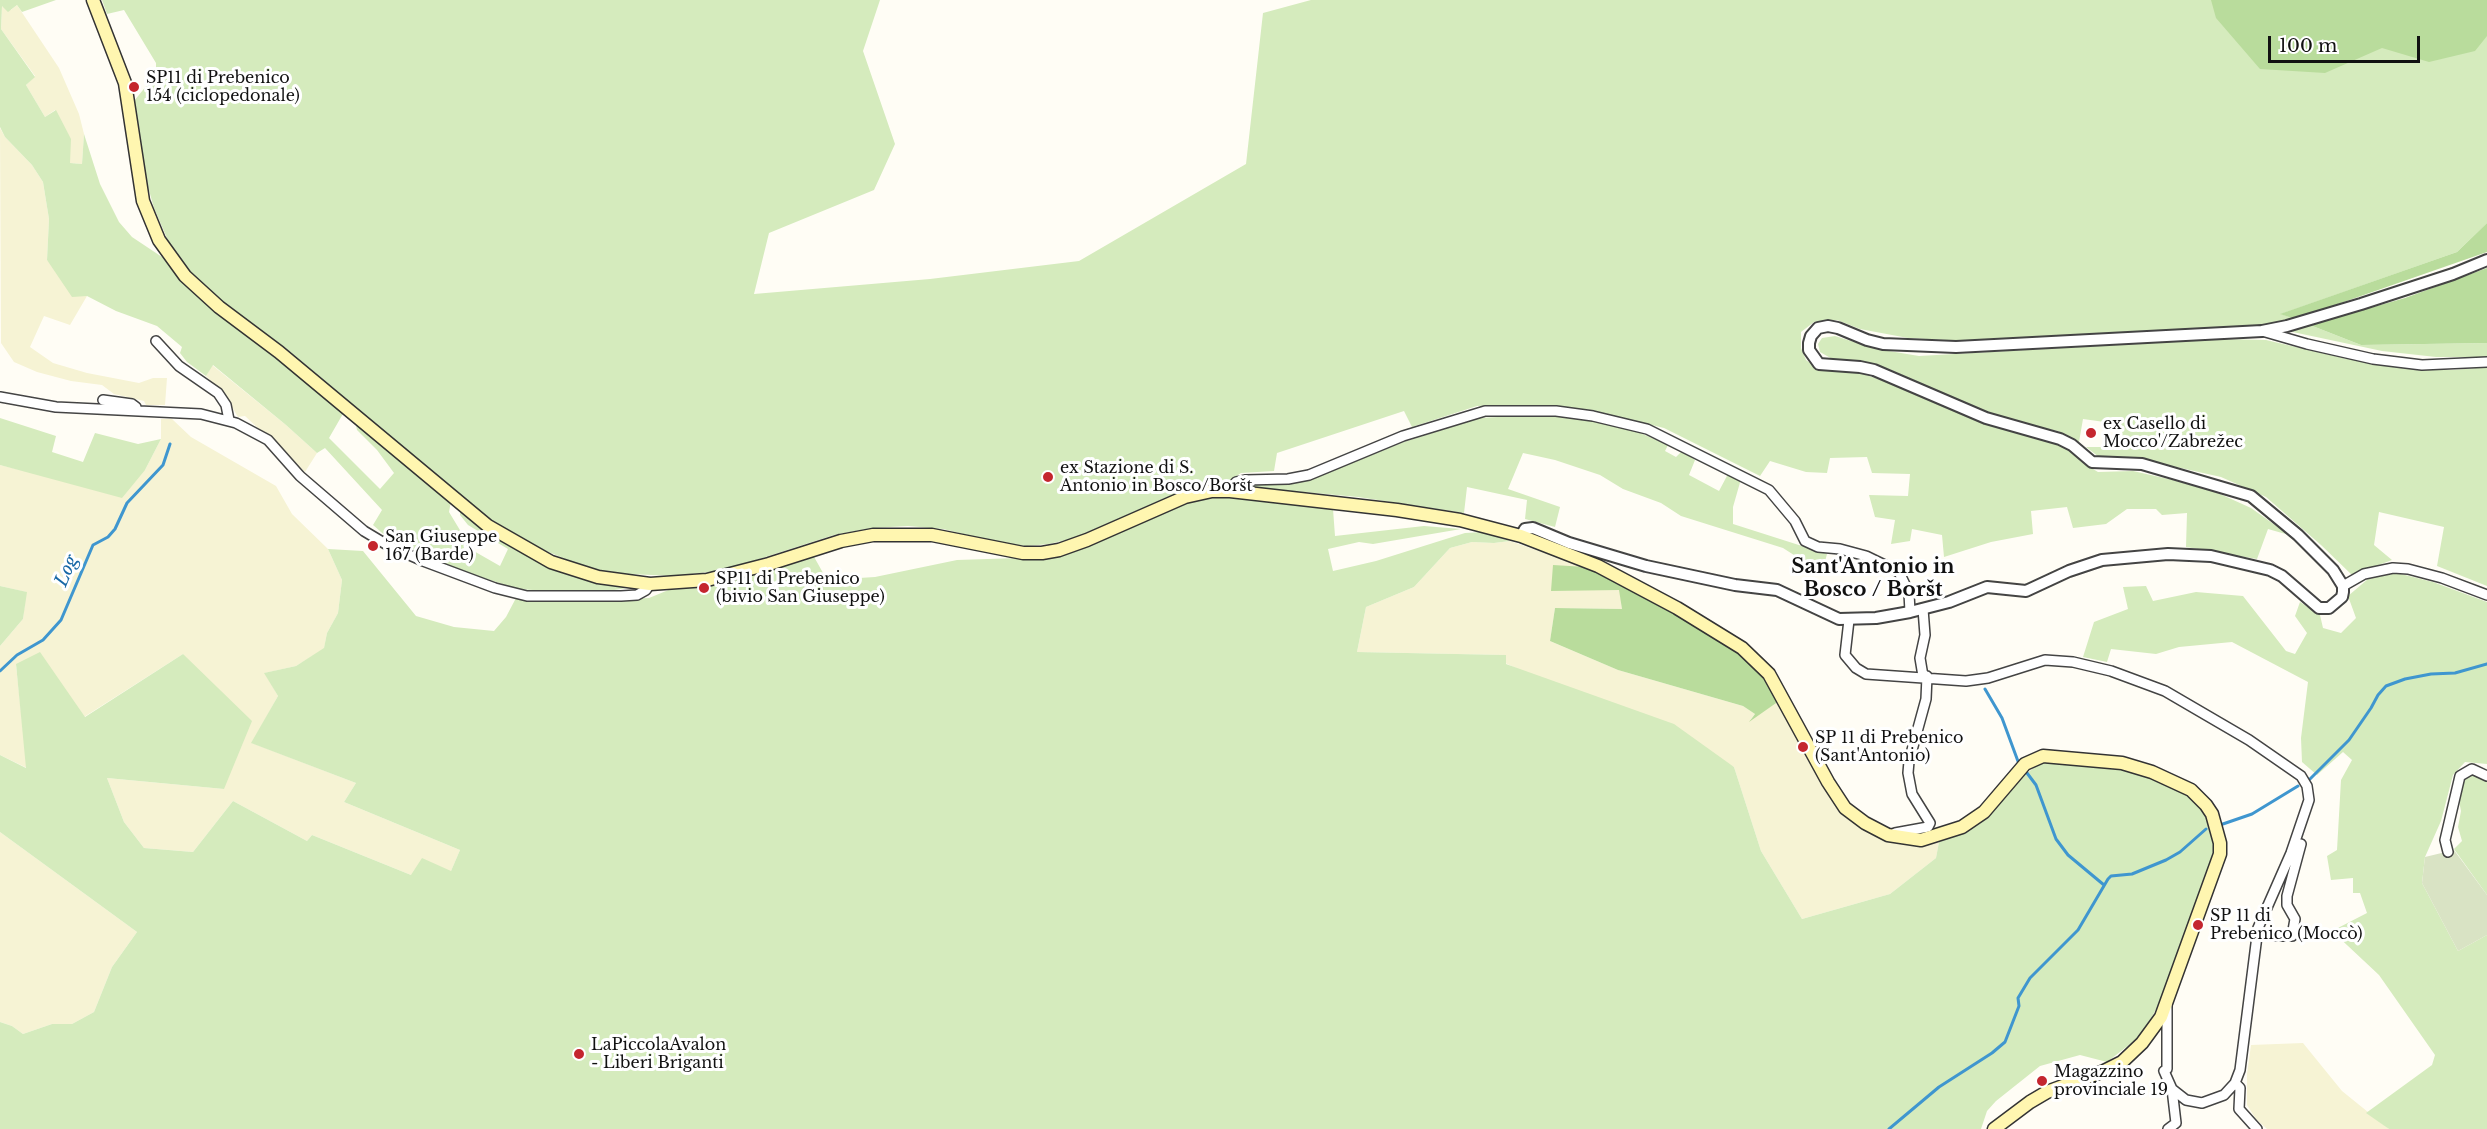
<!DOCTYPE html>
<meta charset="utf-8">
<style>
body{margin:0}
#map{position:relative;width:2487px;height:1129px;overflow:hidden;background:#fffdf5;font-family:"Libre Baskerville",serif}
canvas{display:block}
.scale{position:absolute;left:2268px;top:36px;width:152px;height:27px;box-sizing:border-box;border:3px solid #111;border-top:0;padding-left:8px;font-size:18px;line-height:21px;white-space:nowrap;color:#111;-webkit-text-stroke:4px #fff;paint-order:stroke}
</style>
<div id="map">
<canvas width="2487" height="1129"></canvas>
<div class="scale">100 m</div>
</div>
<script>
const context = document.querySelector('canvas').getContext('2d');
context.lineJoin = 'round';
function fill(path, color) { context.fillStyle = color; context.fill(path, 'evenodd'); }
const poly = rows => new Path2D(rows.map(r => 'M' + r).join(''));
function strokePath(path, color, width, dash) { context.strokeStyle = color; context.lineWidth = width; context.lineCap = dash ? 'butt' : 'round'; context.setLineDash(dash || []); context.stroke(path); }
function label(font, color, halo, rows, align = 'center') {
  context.font = font + ' "Libre Baskerville",serif'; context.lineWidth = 6; context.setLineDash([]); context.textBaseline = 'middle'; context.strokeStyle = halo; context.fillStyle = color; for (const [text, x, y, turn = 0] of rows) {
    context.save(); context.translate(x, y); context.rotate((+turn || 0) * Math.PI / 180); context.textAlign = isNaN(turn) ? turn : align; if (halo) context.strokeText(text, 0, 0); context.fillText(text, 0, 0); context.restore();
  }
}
const farmland = poly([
 [17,5,59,68,79,114,84,134,82,164,70,163,55,110,45,117,26,85,35,76,1,29,2,6,11,10],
 [0,128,5,137,32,165,43,182,49,219,47,260,87,296,70,325,44,316,30,347,53,363,87,373,139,383,153,378,167,378,165,405,146,405,144,401,114,394,102,385,71,381,37,372,14,362,1,343],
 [212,365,286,425,317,453,305,472,245,416,238,417,224,394,206,376],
 [161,419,172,419,191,437,276,486,292,514,328,549,342,580,338,613,327,633,324,649,296,666,265,673,278,696,252,743,356,783,344,802,460,850,451,871,411,875,312,835,307,841,233,801,193,852,144,848,124,822,107,778,224,789,183,654,84,717,16,665,27,768,0,755,0,646,23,619,26,592,0,586,0,465,45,476,145,470,161,439],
 [1510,541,1586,567,1620,590,1622,609,1555,608,1550,641,1618,670,1743,706,1755,714,1750,720,1779,701,1851,819,1864,830,1901,844,1922,845,1939,842,1936,858,1890,894,1802,919,1761,851,1734,767,1505,663,1505,655,1357,652,1366,607,1414,587,1450,548,1472,542,1494,543],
 [0,832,137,932,112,967,94,1012,72,1024,52,1024,23,1034,12,1026,0,1022],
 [2303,1043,2342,1091,2389,1129,2267,1129,2256,1119,2247,1105,2247,1074,2251,1045]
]);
const green = poly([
 [0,0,56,0,22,12,17,5,8,12,2,6,1,29,35,77,26,85,45,117,56,110,71,139,70,163,82,164,84,134,100,184,119,222,132,237,162,257,184,284,205,303,344,412,329,438,380,489,394,473,377,450,357,430,355,421,451,501,449,512,472,550,500,566,508,549,468,525,460,515,460,508,551,567,589,581,633,587,608,591,563,592,518,589,456,569,389,539,373,525,382,510,325,448,317,453,286,425,213,365,206,376,187,362,180,353,182,347,157,326,116,311,87,296,72,297,47,260,49,219,43,182,32,165,5,137,0,127],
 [102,0,880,0,863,51,895,144,874,190,769,233,754,294,930,279,1079,261,1246,164,1263,13,1311,0,2487,0,2487,223,2457,252,2281,314,2295,319,2246,327,1984,342,1908,338,1860,329,1837,320,1814,322,1801,332,1801,348,1806,360,1820,370,1851,370,1881,380,2001,428,2046,440,2069,448,2083,463,2098,472,2133,471,2173,480,2218,493,2251,508,2289,535,2268,529,2257,559,2186,547,2187,513,2162,515,2156,509,2127,509,2106,524,2073,528,2067,507,2031,511,2033,534,1991,542,1944,557,1942,535,1912,529,1910,541,1891,544,1895,520,1875,517,1869,495,1908,496,1910,474,1872,473,1867,457,1830,458,1827,473,1806,472,1770,461,1760,476,1664,428,1591,410,1526,405,1477,406,1412,427,1404,411,1277,453,1274,471,1241,473,1232,479,1228,486,1212,485,1179,492,1074,538,1049,544,1027,546,1004,544,943,529,908,526,872,528,834,535,725,570,674,576,606,573,570,561,532,545,503,528,474,507,287,349,213,295,193,275,169,243,154,208,143,169,134,101,156,74,156,63,124,10,107,14],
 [2310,325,2361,345,2487,343,2487,357,2436,357,2382,351,2288,331],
 [1835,336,1877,349,1919,356,2221,339,2266,340,2347,359,2414,369,2453,370,2487,367,2487,586,2437,566,2444,527,2379,512,2374,545,2392,560,2352,575,2321,545,2266,497,2221,477,2136,458,2099,457,2086,447,2121,447,2119,424,2083,419,2079,442,2058,431,2007,421,1889,369,1855,360,1834,360,1820,352,1818,344,1822,338],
 [1550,414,1587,419,1631,429,1668,445,1665,451,1676,457,1682,451,1695,460,1689,475,1719,491,1728,474,1741,479,1733,507,1733,524,1827,554,1822,573,1783,548,1681,516,1661,503,1623,489,1600,475,1555,460,1523,453,1508,489,1560,507,1555,527,1525,519,1527,500,1467,487,1464,513,1358,497,1249,487,1263,483,1289,483,1319,476,1404,442,1480,418],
 [0,418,56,436,52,452,83,462,95,433,138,444,161,439,145,470,122,498,0,465],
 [1213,495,1333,509,1335,536,1424,526,1461,529,1373,544,1359,542,1328,549,1333,571,1376,561,1465,533,1483,532,1510,541,1494,543,1472,542,1450,548,1414,587,1366,607,1357,652,1506,655,1506,664,1674,724,1734,767,1761,851,1802,919,1890,894,1936,858,1939,842,1962,834,1981,823,2027,773,2039,764,2052,761,2108,765,2154,777,2192,797,2210,821,2216,851,2164,993,2153,1015,2138,1038,2107,1062,2080,1055,2040,1066,1996,1101,1987,1111,1981,1129,0,1129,0,1022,12,1026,23,1034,52,1024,72,1024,94,1012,112,967,137,932,0,832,0,755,26,768,16,664,40,652,85,717,183,654,252,721,224,789,107,778,124,822,144,848,193,852,233,801,307,841,312,835,411,875,422,858,451,871,460,850,344,802,356,783,251,743,278,696,264,673,296,666,324,648,327,633,338,613,342,580,328,549,363,551,416,616,454,627,494,631,506,617,516,598,551,602,649,598,671,589,719,583,813,555,827,580,875,577,957,560,1018,558],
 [2397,573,2433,582,2487,602,2487,764,2465,762,2453,775,2441,821,2425,857,2422,883,2458,951,2487,935,2487,1129,2389,1129,2366,1113,2432,1065,2435,1055,2379,975,2332,931,2367,913,2360,893,2353,893,2353,878,2331,880,2327,856,2337,850,2341,780,2352,760,2343,752,2317,775,2302,762,2301,738,2308,682,2232,642,2179,647,2156,654,2111,649,2107,662,2083,657,2094,622,2128,609,2123,587,2146,586,2153,601,2196,592,2243,596,2286,651,2295,654,2307,633,2295,616,2300,602,2320,615,2323,628,2341,633,2356,618,2348,596,2368,579],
 [0,586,27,592,23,619,0,646],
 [2469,774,2478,776,2487,782,2487,895,2454,849,2462,841,2458,827,2461,811,2458,796,2464,780]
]);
const forest = poly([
 [2211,0,2487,0,2487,36,2475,51,2429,62,2382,48,2325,73,2260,69,2216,18],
 [2487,223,2487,252,2295,319,2280,314,2457,252],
 [2487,268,2487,343,2361,345,2310,325,2405,298],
 [1553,565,1586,567,1611,578,1732,647,1764,677,1779,701,1749,722,1755,714,1743,706,1618,670,1550,641,1555,608,1622,609,1619,590,1551,591]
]);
const cemetery = poly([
 [2454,850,2487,895,2487,935,2458,951,2422,883,2425,857]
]);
const stream = poly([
 [0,671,17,655,43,640,61,620,93,545,108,537,115,529,127,503,163,465,170,444],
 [1985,689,2002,718,2019,764],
 [2027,773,2036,785,2056,839,2068,855,2104,885],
 [2310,779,2349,740,2371,708,2378,695,2386,686,2405,679,2431,674,2455,673,2487,664],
 [2220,825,2252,814,2298,786],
 [1889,1129,1939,1087,1992,1053,2005,1042,2019,1006,2018,998,2030,978,2078,930,2108,879,2111,876,2132,874,2166,860,2180,852,2206,829]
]);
const minor = poly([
 [2262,331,2307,344,2373,359,2422,365,2487,362],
 [156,341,179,366,218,393,226,405,229,420],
 [0,397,56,407,201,414,236,423,268,440,300,476,364,531,389,546,423,561,495,588,527,596,621,596,637,595,646,590,650,584],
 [103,400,132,404,136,407,137,411],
 [1230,491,1236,482,1245,480,1288,479,1309,475,1403,436,1485,411,1556,411,1593,416,1647,429,1769,490,1795,521,1805,541,1818,547,1840,549,1866,556,1899,572,1909,593,1910,612],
 [2343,586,2364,574,2393,568,2408,569,2442,578,2487,595],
 [1923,609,1925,635,1920,658,1923,676],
 [1849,620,1845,655,1856,668,1866,674,1966,681,1988,678,2045,660,2073,662,2111,671,2165,691,2249,740,2301,776,2307,786,2309,800,2291,853,2258,928,2240,1070,2235,1083,2224,1095,2202,1103,2186,1100,2172,1089,2164,1071,2167,1069,2167,1004],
 [1895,833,1928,827,1930,823,1912,794,1908,773,1909,761,1926,699,1927,676],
 [2448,852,2445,840,2460,776,2472,769,2487,776],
 [2258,936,2292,936,2295,919,2287,905,2287,896,2301,844],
 [2235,1083,2240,1088,2239,1109,2257,1129],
 [2168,1129,2176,1123,2172,1089]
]);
const tertiary = poly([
 [1521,536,1525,529,1533,528,1569,543,1646,566,1735,585,1777,590,1839,619,1876,618,1910,612,1949,602,1987,587,2026,591,2069,571,2102,560,2168,554,2211,556,2270,570,2282,576,2319,608,2329,608,2342,597,2343,592,2343,586,2333,570,2298,535,2251,496,2142,464,2092,462,2072,445,2060,439,1986,418,1874,370,1860,367,1819,364,1809,350,1809,343,1811,336,1818,328,1828,326,1838,328,1867,340,1883,344,1956,347,2262,331,2287,326,2361,304,2453,274,2487,260]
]);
const secondary = poly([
 [93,0,125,83,143,201,159,240,185,276,219,307,279,352,488,526,551,562,598,577,650,584,707,580,769,564,841,541,873,535,932,535,1023,553,1042,553,1059,550,1087,540,1185,497,1212,491,1230,491,1397,510,1460,520,1521,536,1598,566,1677,608,1742,648,1769,674,1828,782,1845,808,1865,823,1888,835,1921,840,1962,827,1984,812,2025,764,2043,756,2122,763,2152,772,2191,790,2206,805,2212,814,2220,843,2220,854,2161,1017,2142,1043,2122,1062,2104,1071,2047,1092,2030,1102,1994,1129]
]);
const markers = [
 [134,87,6,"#c4262e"],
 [2091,433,6,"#c4262e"],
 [1048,477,6,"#c4262e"],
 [373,546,6,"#c4262e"],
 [704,588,6,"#c4262e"],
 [1803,747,6,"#c4262e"],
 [2198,925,6,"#c4262e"],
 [579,1054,6,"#c4262e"],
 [2042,1081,6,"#c4262e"]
];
const poiNames = [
 ["SP11 di Prebenico",146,78],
 ["154 (ciclopedonale)",146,96],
 ["ex Casello di",2103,424],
 ["Mocco'/Zabrežec",2103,442],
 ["ex Stazione di S.",1060,468],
 ["Antonio in Bosco/Boršt",1060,486],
 ["San Giuseppe",385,537],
 ["167 (Barde)",385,555],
 ["SP11 di Prebenico",716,579],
 ["(bivio San Giuseppe)",716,597],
 ["SP 11 di Prebenico",1815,738],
 ["(Sant'Antonio)",1815,756],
 ["SP 11 di",2210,916],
 ["Prebenico (Moccò)",2210,934],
 ["LaPiccolaAvalon",591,1045],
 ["- Liberi Briganti",591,1063],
 ["Magazzino",2054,1072],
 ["provinciale 19",2054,1090]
];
const waterNames = [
 ["Log",67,571,-67]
];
const quarterNames = [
 ["Sant'Antonio in",1873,567],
 ["Bosco / Boršt",1873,590]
];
fill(farmland, '#f6f3d4');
fill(green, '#d5ebbd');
fill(forest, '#b9dc9c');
fill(cemetery, '#d9e3c4');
strokePath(stream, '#3f96cf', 3);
strokePath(minor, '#444', 12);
strokePath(tertiary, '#444', 14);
strokePath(secondary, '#333', 15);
strokePath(minor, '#fff', 9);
strokePath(tertiary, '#fff', 10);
strokePath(secondary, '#fff6b0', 12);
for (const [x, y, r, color] of markers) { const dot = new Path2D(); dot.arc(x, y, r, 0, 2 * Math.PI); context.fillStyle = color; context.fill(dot); strokePath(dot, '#fff', 2); }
label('16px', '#111', '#fff', poiNames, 'left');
label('italic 18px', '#1768a6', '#fff', waterNames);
label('bold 20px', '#111', '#fff', quarterNames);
</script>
